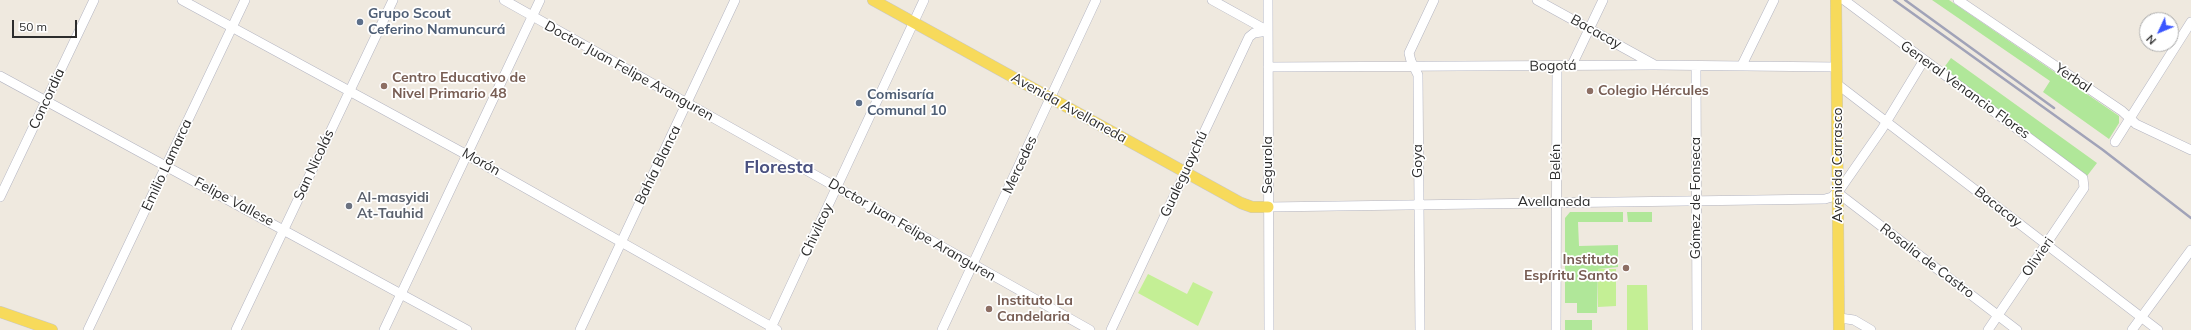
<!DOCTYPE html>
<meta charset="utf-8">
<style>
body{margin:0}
#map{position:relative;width:2191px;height:330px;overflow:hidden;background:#efe9df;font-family:Mulish,sans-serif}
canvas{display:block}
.north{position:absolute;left:2139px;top:12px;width:40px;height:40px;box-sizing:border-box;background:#fff;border:1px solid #ababab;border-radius:50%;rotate:226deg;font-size:11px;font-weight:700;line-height:16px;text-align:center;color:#2d2d2d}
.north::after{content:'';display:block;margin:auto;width:14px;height:18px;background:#3b56ff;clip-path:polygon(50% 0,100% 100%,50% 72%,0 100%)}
.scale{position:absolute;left:12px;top:20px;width:65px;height:18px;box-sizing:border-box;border:2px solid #2d2d2d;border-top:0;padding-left:5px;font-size:12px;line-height:14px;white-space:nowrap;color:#2d2d2d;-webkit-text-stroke:3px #fff;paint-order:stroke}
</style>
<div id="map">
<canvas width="2191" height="330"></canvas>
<div class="north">N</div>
<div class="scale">50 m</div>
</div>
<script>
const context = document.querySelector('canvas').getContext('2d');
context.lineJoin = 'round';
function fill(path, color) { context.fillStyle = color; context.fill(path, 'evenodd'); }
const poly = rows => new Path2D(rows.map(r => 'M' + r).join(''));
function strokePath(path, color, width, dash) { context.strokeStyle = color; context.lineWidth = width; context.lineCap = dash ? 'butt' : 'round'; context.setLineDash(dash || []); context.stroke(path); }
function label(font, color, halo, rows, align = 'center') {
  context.font = font + ' Mulish,sans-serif'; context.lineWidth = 3.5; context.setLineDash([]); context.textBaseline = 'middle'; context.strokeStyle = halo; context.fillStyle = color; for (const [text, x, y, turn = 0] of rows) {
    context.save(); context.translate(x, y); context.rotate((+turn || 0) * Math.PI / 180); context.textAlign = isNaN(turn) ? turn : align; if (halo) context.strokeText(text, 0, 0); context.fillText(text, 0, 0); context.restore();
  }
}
const green = poly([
 [1932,0,1949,0,2119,116,2119,123,2109,139,2043,92,2050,81],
 [1951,58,2097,163,2087,176,1943,69],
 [1570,212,1623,212,1623,222,1578,222,1579,246,1618,245,1618,267,1598,269,1597,313,1577,313,1577,303,1565,303,1565,218],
 [1627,212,1652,212,1652,222,1628,222],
 [1565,320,1592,320,1592,330,1565,330]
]);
const pitch = poly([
 [1598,269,1616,269,1616,306,1598,307],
 [1148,274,1187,294,1193,282,1213,292,1198,326,1138,293],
 [1627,285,1647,285,1648,330,1627,330]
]);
const minor = poly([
 [182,0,467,155,777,330],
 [504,0,1090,330],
 [1212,0,1268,31],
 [1268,0,1269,330],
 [1537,0,1653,64],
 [1844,0,2083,178,2084,188,1988,330],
 [1958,0,2122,111,2136,124,2191,150],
 [1572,65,1603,0],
 [1742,65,1774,0],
 [1696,66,1697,330],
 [1268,67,1654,65,1837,67],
 [0,76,467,330],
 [1837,84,2158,330],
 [2115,142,2191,22],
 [1838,193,2017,330],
 [0,197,94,0],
 [1268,207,1825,199,1832,197,1841,188,1882,129,1924,60],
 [1840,318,1854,320,1871,330],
 [88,330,245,0],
 [236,330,393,0],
 [384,330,540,0],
 [580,330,735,0],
 [770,330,924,0],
 [942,330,1096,0],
 [1111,330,1249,37,1254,33,1268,31],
 [1420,330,1418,75,1411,61,1409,53,1434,0],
 [1556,330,1557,67],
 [2132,330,2191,250]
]);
const major = poly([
 [873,0,1241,203,1252,207,1268,207],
 [1836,0,1839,330],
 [0,312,52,330]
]);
const rail = poly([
 [1894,0,2103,150,2191,218],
 [1905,0,2054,108]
]);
const markers = [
 [360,22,4,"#5c6f8a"],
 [384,86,4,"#8d6e63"],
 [1590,91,4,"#8d6e63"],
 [859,103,4,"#5c6f8a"],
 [349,206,4,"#6b7280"],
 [1626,268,4,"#8d6e63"],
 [989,309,4,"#8d6e63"]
];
const serviceNames = [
 ["Grupo Scout",368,14],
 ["Ceferino Namuncurá",368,30],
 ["Comisaría",867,95],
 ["Comunal 10",867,111]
];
const streetNames = [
 ["Bacacay",1596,32,29],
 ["Bogotá",1553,66,-1],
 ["Doctor Juan Felipe Aranguren",629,71,29],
 ["Yerbal",2073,78,34],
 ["General Venancio Flores",1965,90,36],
 ["Concordia",47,99,-65],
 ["Avenida Avellaneda",1069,108,29],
 ["Goya",1418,161,-90],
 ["Morón",481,162,29],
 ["Belén",1556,162,-90],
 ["Emilio Lamarca",167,165,-65],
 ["San Nicolás",314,165,-65],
 ["Bahía Blanca",658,165,-64],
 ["Mercedes",1020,165,-65],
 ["Segurola",1268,165,-90],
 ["Avenida Carrasco",1838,165,-90],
 ["Gualeguaychú",1184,174,-65],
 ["Gómez de Fonseca",1696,198,-90],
 ["Felipe Vallese",234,202,28],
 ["Avellaneda",1554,202],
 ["Bacacay",1998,207,38],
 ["Chivilcoy",817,230,-65],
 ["Doctor Juan Felipe Aranguren",912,230,30],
 ["Olivieri",2038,257,-55],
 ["Rosalia de Castro",1927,261,37]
];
const educationNames = [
 ["Centro Educativo de",392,78],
 ["Nivel Primario 48",392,94],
 ["Colegio Hércules",1598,91],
 ["Instituto",1618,260,"right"],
 ["Espíritu Santo",1618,276,"right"],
 ["Instituto La",997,301],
 ["Candelaria",997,317]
];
const worshipNames = [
 ["Al-masyidi",357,198],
 ["At-Tauhid",357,214]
];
const districtNames = [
 ["Floresta",779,168]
];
fill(green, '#b0e799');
fill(pitch, '#c4ef95');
strokePath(minor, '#b3b4c1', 10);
strokePath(major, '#c8c8c8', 12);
strokePath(minor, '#fff', 9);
strokePath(major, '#f7da5b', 11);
strokePath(rail, '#a1a3b8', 2.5);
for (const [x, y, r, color] of markers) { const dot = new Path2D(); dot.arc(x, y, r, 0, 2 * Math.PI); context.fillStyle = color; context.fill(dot); strokePath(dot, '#fff', 1.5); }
label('bold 14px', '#4e5e75', '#fff', serviceNames, 'left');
label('14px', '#2d2d2d', '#fff', streetNames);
label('bold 14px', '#785e54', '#fff', educationNames, 'left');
label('bold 14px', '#5b616d', '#fff', worshipNames, 'left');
label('bold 18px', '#4a5180', '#fff', districtNames);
</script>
